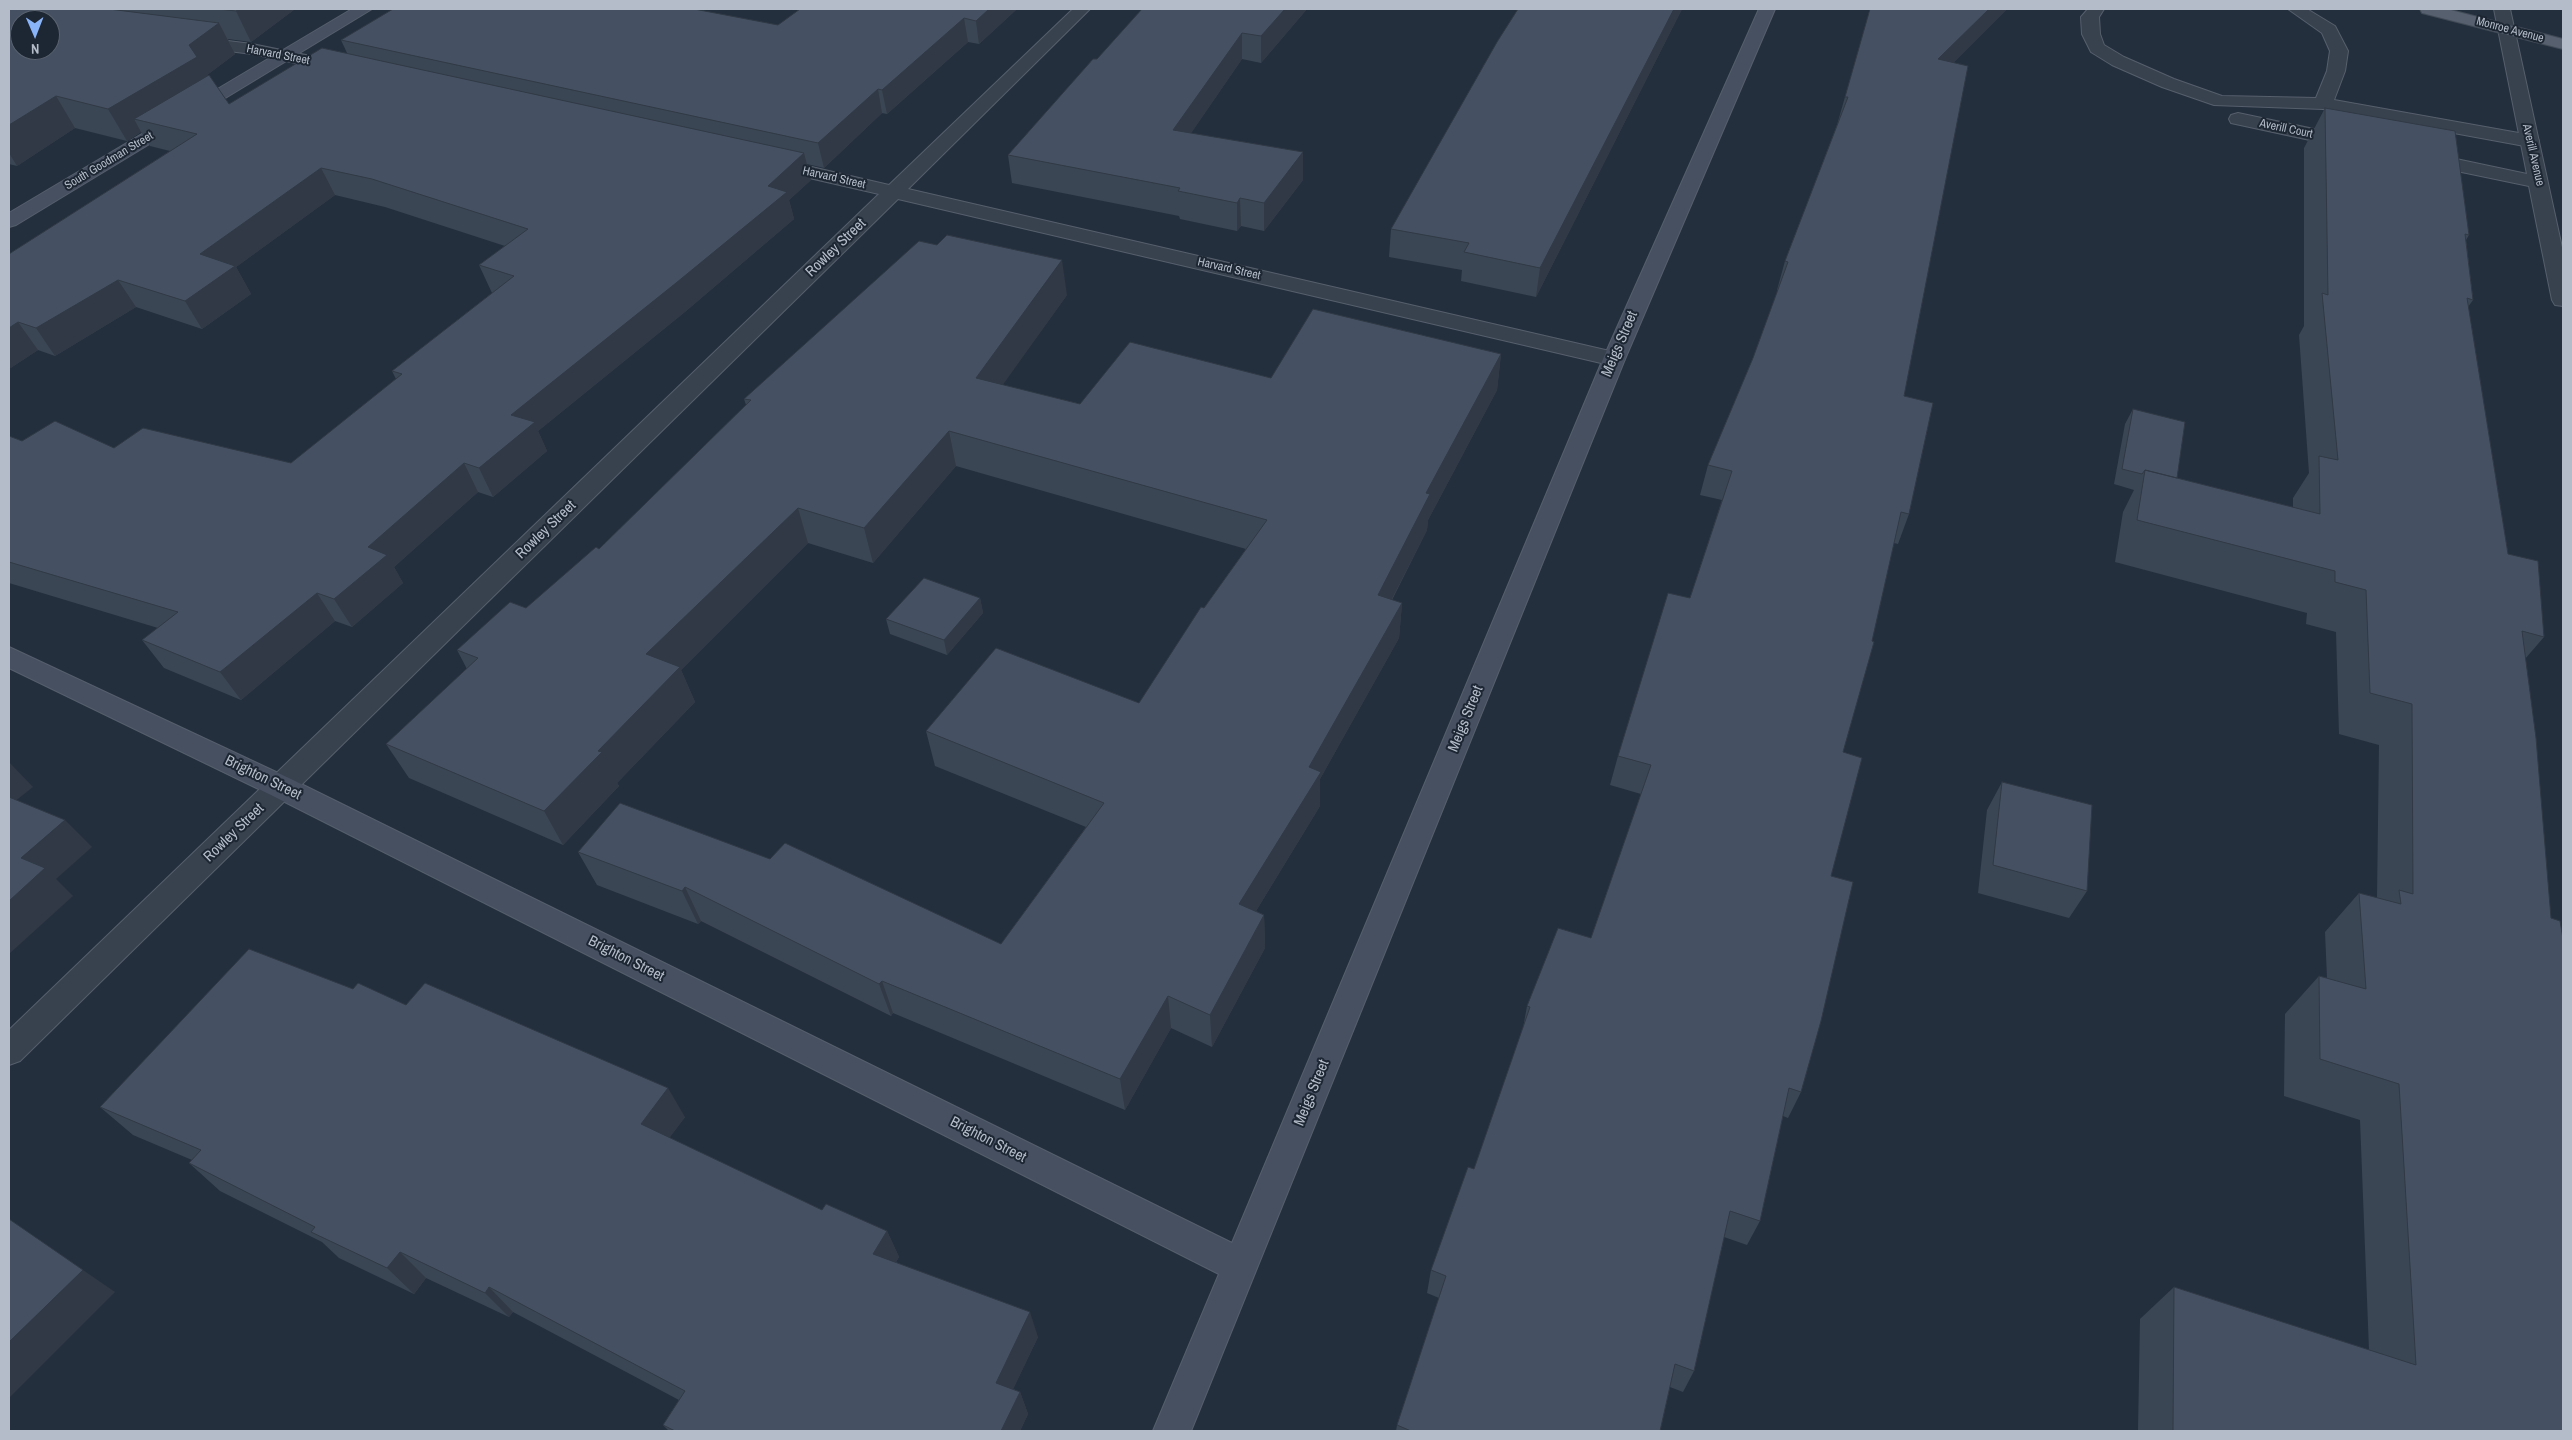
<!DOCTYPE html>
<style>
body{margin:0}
#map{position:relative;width:2572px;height:1440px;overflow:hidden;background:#242f3e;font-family:"Archivo Narrow",sans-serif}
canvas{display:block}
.frame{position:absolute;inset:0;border:10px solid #b4bcc9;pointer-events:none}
.north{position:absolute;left:10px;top:10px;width:50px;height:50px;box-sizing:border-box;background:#1d2633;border:1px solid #59626f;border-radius:50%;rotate:179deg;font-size:14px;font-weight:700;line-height:20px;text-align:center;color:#b4bcc9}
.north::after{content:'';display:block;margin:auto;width:18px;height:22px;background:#8ab4f8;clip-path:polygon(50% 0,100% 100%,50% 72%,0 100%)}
</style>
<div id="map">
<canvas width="2572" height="1440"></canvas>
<div class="frame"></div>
<div class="north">N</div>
</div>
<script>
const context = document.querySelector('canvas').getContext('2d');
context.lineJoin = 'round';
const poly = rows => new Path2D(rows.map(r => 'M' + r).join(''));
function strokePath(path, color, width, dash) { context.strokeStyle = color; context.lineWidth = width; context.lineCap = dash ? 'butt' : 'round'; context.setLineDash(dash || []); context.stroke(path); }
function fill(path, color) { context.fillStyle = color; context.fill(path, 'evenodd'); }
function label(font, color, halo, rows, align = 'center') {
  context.font = font + ' "Archivo Narrow",sans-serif'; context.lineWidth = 4; context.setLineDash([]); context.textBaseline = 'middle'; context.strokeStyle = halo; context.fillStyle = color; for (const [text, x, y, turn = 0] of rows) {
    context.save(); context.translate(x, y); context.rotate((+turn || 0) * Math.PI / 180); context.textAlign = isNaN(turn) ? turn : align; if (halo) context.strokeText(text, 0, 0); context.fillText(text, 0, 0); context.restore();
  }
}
const lane = poly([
 [2088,9,2104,9,2099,17,2100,34,2104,45,2124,57,2174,79,2222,96,2316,98,2327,71,2330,51,2322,33,2288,9,2307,9,2335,26,2348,51,2345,71,2334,100,2530,135,2537,137,2539,141,2537,145,2530,147,2323,109,2214,105,2162,87,2112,65,2091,52,2082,34,2081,17,2088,9]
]);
const street = poly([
 [1073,9,1090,9,908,189,1614,352,1622,354,1625,359,1622,364,1614,366,898,199,20,1061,9,1065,9,1030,879,194,766,168,763,164,766,160,773,158,889,185,1073,9],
 [2494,9,2510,9,2563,252,2563,306,2555,305,2552,300,2529,186,2423,164,2416,162,2413,158,2416,154,2423,152,2527,174,2494,9],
 [196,37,252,44,340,62,346,63,349,67,346,71,340,72,252,54,190,46,187,42,190,38,196,37],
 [2238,113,2347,136,2354,138,2356,142,2354,146,2347,148,2231,123,2229,119,2231,115,2238,113]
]);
const secondary = poly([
 [352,9,372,9,16,225,9,227,9,213,352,9],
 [1759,9,1775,9,1625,359,1191,1431,1153,1431,1219,1274,271,795,9,668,9,647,291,779,1232,1243,1603,359,1759,9]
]);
const primary = poly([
 [2420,9,2447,9,2563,39,2563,49,2422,13,2420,9]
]);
const wall = poly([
 [9,9,295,9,251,42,228,39,235,54,207,75,229,104,347,53,341,40,778,25,1017,9,979,44,968,42,887,114,882,113,824,168,807,164,811,180,789,200,794,219,686,311,538,431,547,451,493,497,478,492,394,567,403,583,352,627,335,621,241,700,164,668,142,640,158,628,9,583,9,436,22,441,291,463,396,379,392,371,492,293,479,265,505,246,385,207,335,195,236,267,251,294,202,329,136,307,55,356,38,350,9,369,9,254,170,151,150,146,141,132,127,141,75,128,17,166,9,164],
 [1307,9,1261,63,1242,59,1191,133,1303,180,1264,231,1241,226,1237,231,1180,219,1179,216,1012,183,1008,155,1097,59],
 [1682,9,1536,297,1461,281,1462,270,1389,257,1391,229],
 [1870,9,2007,9,1953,63,1904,396,1909,514,1898,544,1894,543,1843,752,1831,876,1801,1092,1788,1118,1783,1116,1760,1221,1747,1245,1724,1237,1694,1371,1683,1392,1670,1387,1660,1431,1396,1431,1397,1425,1439,1298,1427,1293,1431,1270,1474,1169,1523,1028,1527,1006,1591,938,1641,794,1610,785,1618,756,1690,598,1722,500,1700,495,1708,465,1753,358,1778,290,1777,290,1785,261,1837,125],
 [2325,108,2469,235,2466,240,2473,300,2468,307,2508,554,2544,637,2525,659,2563,1431,2138,1431,2140,1319,2174,1287,2369,1350,2360,1120,2284,1096,2285,1014,2319,976,2327,978,2325,932,2359,893,2377,898,2379,745,2339,734,2336,632,2306,624,2307,613,2115,562,2123,512,2134,490,2114,484,2125,424,2133,409,2177,478,2293,508,2293,498,2309,473,2299,335,2304,326,2304,148],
 [1067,295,1002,385,1080,404,1271,378,1501,354,1497,390,1428,520,1427,530,1392,600,1402,603,1399,638,1320,779,1320,806,1256,911,1264,915,1265,948,1212,1047,1171,1028,1125,1110,893,1013,891,1016,701,921,698,924,597,885,578,852,770,859,1001,944,1086,827,935,766,926,731,1139,703,1204,608,1246,549,956,466,873,563,808,543,681,670,695,702,617,783,619,786,563,845,409,778,386,744,467,669,457,650,526,608,599,549,746,405,744,399],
 [980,598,983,613,947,655,890,634,886,619],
 [2002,782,2087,891,2069,918,1978,893,1987,810],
 [353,989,406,1005,685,1117,669,1138,822,1210,887,1231,899,1257,896,1262,1038,1337,1013,1389,1020,1392,1028,1414,1020,1431,669,1431,663,1425,679,1400,513,1312,509,1317,426,1278,414,1294,339,1258,322,1242,220,1191,189,1163,192,1160,133,1135,100,1107]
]);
const shadedWall = poly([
 [239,9,295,9,251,42,236,11],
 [989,9,1017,9,979,44,976,21],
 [1285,9,1307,9,1261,63,1261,36],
 [1674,9,1682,9,1536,297,1540,268],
 [1989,9,2007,9,1929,87,1938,59],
 [964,18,968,42,887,114,882,90],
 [219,23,235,54,207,75,214,89,134,119,141,132,127,141,108,109,189,45],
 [1242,33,1242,59,1174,158,1173,130],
 [878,89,882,113,824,168,818,143],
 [56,96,75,128,17,166,9,153,9,125],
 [1303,152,1303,180,1264,231,1264,203],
 [804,153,811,180,789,200,794,219,686,311,538,431,547,451,493,497,479,468,511,415,768,186],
 [321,168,335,195,236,267,251,294,202,329,185,301,200,254],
 [1240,198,1241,226,1237,231,1237,203],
 [1062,260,1067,295,982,414,976,378],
 [118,280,136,307,55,356,36,328],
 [18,322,38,350,9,369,9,328],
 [1501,354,1497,390,1428,520,1427,530,1376,630,1378,595,1426,493],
 [949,431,956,466,873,563,864,528],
 [464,463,478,492,394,567,403,583,352,627,334,599,368,547],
 [798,508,808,543,681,670,695,702,617,783,619,786,563,845,544,811,598,751,646,654],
 [317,593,335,621,241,700,220,672],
 [980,598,983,613,947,655,944,640],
 [1402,603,1399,638,1320,779,1320,806,1240,937,1239,904,1309,767],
 [9,762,33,787,9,806],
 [65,820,92,847,56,879,73,896,9,954,9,901,21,858],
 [685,887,701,921,698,924,682,891],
 [1264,915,1265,948,1212,1047,1210,1015],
 [882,981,893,1013,891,1016,879,984],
 [1168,996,1171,1028,1125,1110,1120,1079],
 [668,1088,685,1117,659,1152,641,1124],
 [887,1231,899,1257,886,1279,873,1254],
 [400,1252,426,1278,414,1294,387,1268],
 [83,1270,115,1292,9,1398,9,1342],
 [489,1287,513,1312,509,1317,485,1293],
 [1030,1312,1038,1337,1005,1406,996,1383],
 [1020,1392,1028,1414,1020,1431,1001,1431]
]);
const building = poly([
 [9,9,109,9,219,23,189,45,197,57,108,109,56,96,9,125,9,9],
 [20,20,50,20,50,50,20,50,20,20],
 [218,9,239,9,236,11,218,9],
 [393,9,694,9,778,25,800,9,989,9,976,21,964,18,882,90,878,89,818,143,341,40,393,9],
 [1142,9,1285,9,1261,36,1242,33,1173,130,1303,152,1264,203,1240,198,1237,203,1178,191,1180,188,1008,155,1093,59,1097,59,1142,9],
 [1518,9,1674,9,1540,268,1464,252,1469,243,1391,229,1497,42,1518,9],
 [1870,9,1989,9,1938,59,1968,66,1904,396,1933,403,1909,514,1901,512,1872,641,1874,642,1843,752,1862,758,1831,876,1853,882,1821,1021,1801,1092,1789,1088,1760,1221,1730,1211,1694,1371,1675,1364,1660,1431,1411,1431,1397,1425,1446,1276,1431,1270,1468,1167,1474,1169,1530,1007,1527,1006,1558,928,1591,938,1651,765,1618,756,1668,593,1690,598,1732,471,1708,465,1753,358,1788,262,1785,261,1848,97,1845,97,1870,9],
 [322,48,804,153,768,186,787,192,676,283,511,415,535,422,479,468,464,463,368,547,387,555,334,599,317,593,220,672,142,640,178,612,9,562,9,436,22,441,55,421,114,448,143,428,291,463,402,374,392,371,514,276,479,265,528,229,372,179,321,168,200,254,235,266,185,301,118,280,36,328,18,322,9,328,9,254,197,134,134,119,209,75,229,104,322,48],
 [2325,108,2455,131,2469,235,2465,234,2473,300,2467,298,2508,554,2538,561,2544,637,2522,631,2536,738,2551,918,2560,921,2563,939,2563,1431,2173,1431,2174,1287,2416,1365,2399,1084,2320,1059,2319,976,2366,989,2359,893,2401,904,2399,890,2413,894,2412,704,2370,693,2366,590,2335,582,2335,571,2137,520,2145,470,2320,514,2319,456,2338,460,2322,293,2328,295,2325,108],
 [947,235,1062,260,976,378,1080,404,1130,342,1271,378,1313,309,1501,354,1426,493,1430,494,1378,595,1402,603,1309,767,1321,772,1239,904,1264,915,1210,1015,1168,996,1120,1079,882,981,879,984,685,887,682,891,578,852,620,803,770,859,785,843,1001,944,1104,803,926,731,996,648,1139,703,1201,607,1204,608,1267,520,949,431,864,528,798,508,646,654,680,667,598,751,602,752,544,811,386,744,478,658,457,650,510,602,526,608,596,547,599,549,751,400,744,399,919,241,937,245,947,235],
 [2133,409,2185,422,2177,478,2145,470,2142,474,2122,469,2133,409],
 [924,578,980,598,944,640,886,619,924,578],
 [2002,782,2092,805,2087,891,1993,865,2002,782],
 [9,797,65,820,21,858,45,868,9,901,9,797],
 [249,949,353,989,358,983,406,1005,425,983,668,1088,641,1124,822,1210,826,1204,887,1231,873,1254,1030,1312,996,1383,1020,1392,1001,1431,675,1431,663,1425,685,1391,489,1287,485,1293,400,1252,387,1268,311,1232,315,1227,189,1163,201,1150,100,1107,249,949],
 [9,1219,83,1270,9,1342,9,1219]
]);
const farStreetnames = [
 ["Monroe Avenue",2510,30,15],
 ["Harvard Street",278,55,11],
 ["Averill Court",2286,129,12],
 ["Averill Avenue",2533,155,77],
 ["South Goodman Street",109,161,-31],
 ["Harvard Street",834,178,13],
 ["Harvard Street",1229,269,13]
];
const streetNames = [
 ["Rowley Street",836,248,-44],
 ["Meigs Street",1620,344,-67],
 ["Rowley Street",546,530,-44],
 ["Meigs Street",1466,719,-68],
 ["Brighton Street",263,778,26],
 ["Rowley Street",234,833,-44],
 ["Brighton Street",626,959,27],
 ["Meigs Street",1312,1093,-68],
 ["Brighton Street",988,1140,27]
];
strokePath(lane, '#565f6c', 2);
strokePath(street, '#565f6c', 2);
strokePath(secondary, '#565f6c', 2);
strokePath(primary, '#414a57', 2);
fill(lane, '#38414e');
fill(street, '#38414e');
fill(secondary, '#465061');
fill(primary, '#56606e');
fill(wall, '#3b4654');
fill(shadedWall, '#303945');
fill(building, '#455162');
strokePath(building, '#303945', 1);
label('12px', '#b4bcc9', '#1d2633', farStreetnames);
label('15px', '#b4bcc9', '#1d2633', streetNames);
</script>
